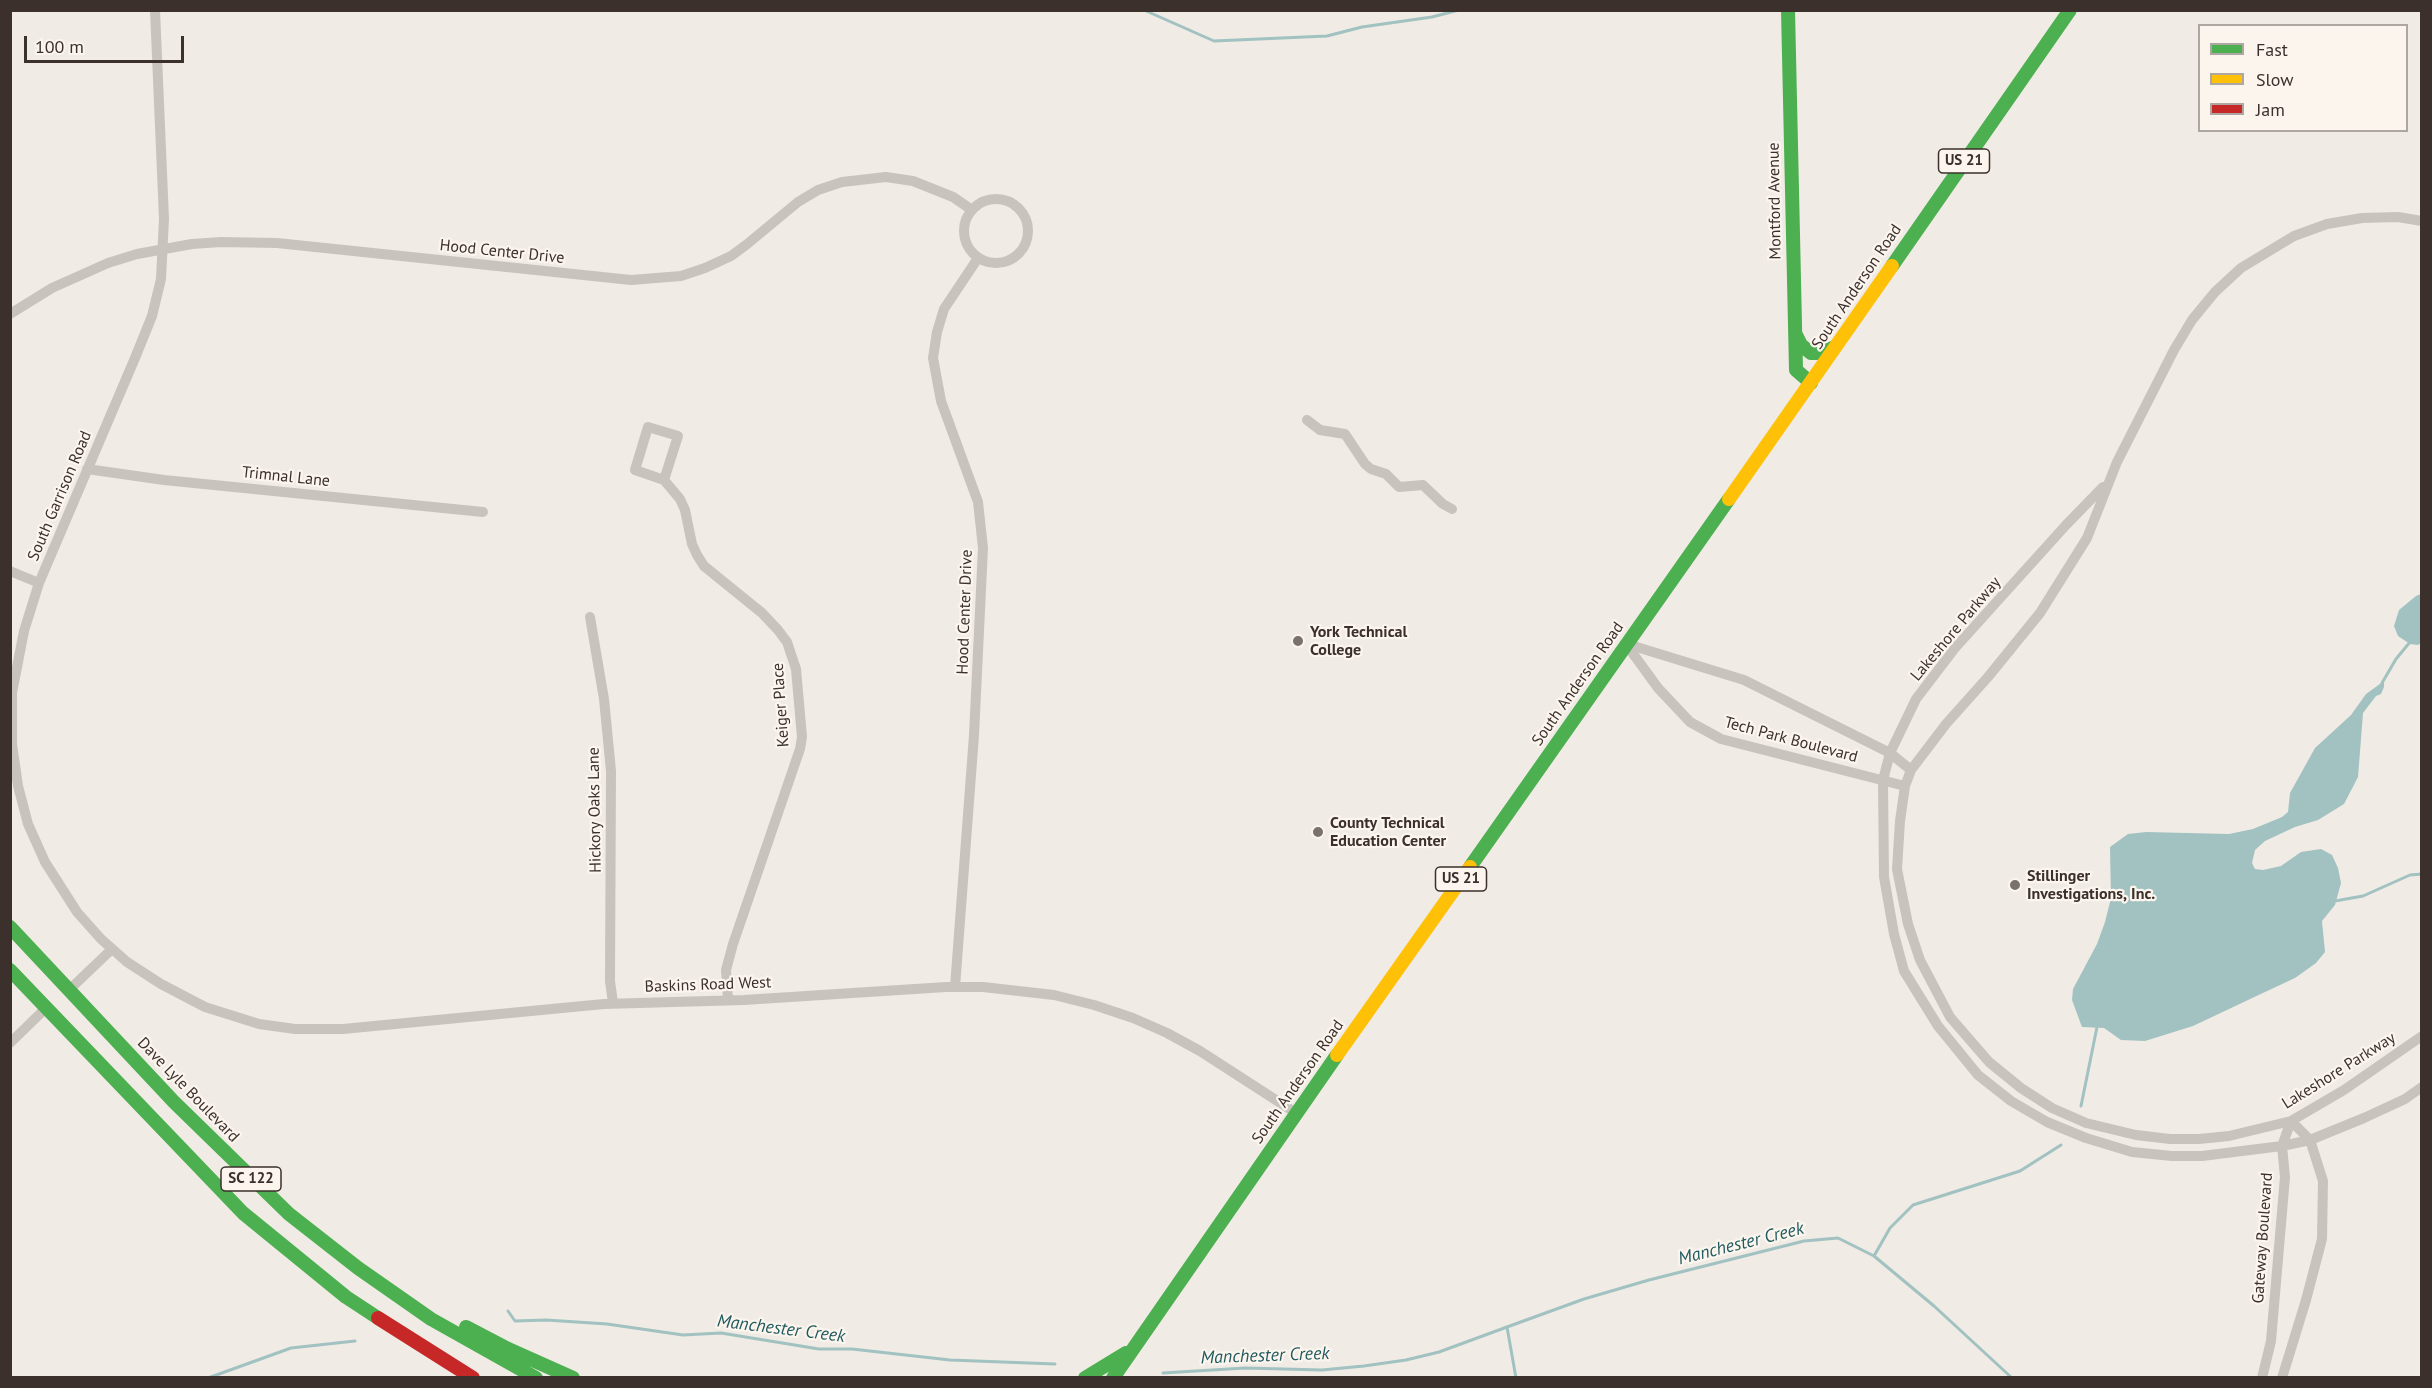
<!DOCTYPE html>
<style>
body{margin:0}
#map{position:relative;width:2432px;height:1388px;overflow:hidden;background:#f0ebe5;font-family:"PT Sans",sans-serif}
canvas{display:block}
.frame{position:absolute;inset:0;border:12px solid #3b302b;pointer-events:none}
.legend{position:absolute;left:2198px;top:24px;width:210px;height:108px;box-sizing:border-box;background:#fbf5ee;border:2px solid #aea6a0;margin:0;padding:8px 10px;list-style:none;font-size:18px;color:#3b302b}
.legend li{display:flex;align-items:center;gap:12px;height:30px}
.legend b{width:30px;border:2px solid #aea6a0}
.scale{position:absolute;left:24px;top:36px;width:160px;height:27px;box-sizing:border-box;border:3px solid #3b302b;border-top:0;padding-left:8px;font-size:18px;line-height:21px;white-space:nowrap;color:#3b302b;-webkit-text-stroke:4px #fbf5ee;paint-order:stroke}
</style>
<div id="map">
<canvas width="2432" height="1388"></canvas>
<div class="frame"></div>
<ul class="legend">
<li><b style="height:8px;background:#4caf50"></b>Fast</li>
<li><b style="height:8px;background:#ffc107"></b>Slow</li>
<li><b style="height:8px;background:#c62828"></b>Jam</li>
</ul>
<div class="scale">100 m</div>
</div>
<script>
const context = document.querySelector('canvas').getContext('2d');
context.lineJoin = 'round';
function fill(path, color) { context.fillStyle = color; context.fill(path, 'evenodd'); }
const poly = rows => new Path2D(rows.map(r => 'M' + r).join(''));
function strokePath(path, color, width, dash) { context.strokeStyle = color; context.lineWidth = width; context.lineCap = dash ? 'butt' : 'round'; context.setLineDash(dash || []); context.stroke(path); }
function label(font, color, halo, rows, align = 'center') {
  context.font = font + ' "PT Sans",sans-serif'; context.lineWidth = 4.5; context.setLineDash([]); context.textBaseline = 'middle'; context.strokeStyle = halo; context.fillStyle = color; for (const [text, x, y, turn = 0] of rows) {
    context.save(); context.translate(x, y); context.rotate((+turn || 0) * Math.PI / 180); context.textAlign = isNaN(turn) ? turn : align; if (halo) context.strokeText(text, 0, 0); context.fillText(text, 0, 0); context.restore();
  }
}
const water = poly([
 [2421,594,2421,643,2418,645,2410,644,2398,636,2394,626,2399,610,2416,596],
 [2384,681,2384,687,2381,694,2376,696,2363,713,2358,777,2344,804,2318,820,2295,827,2265,841,2255,850,2252,863,2255,869,2263,870,2281,866,2301,852,2321,849,2332,855,2338,868,2341,883,2335,905,2322,921,2325,952,2316,963,2295,978,2265,992,2193,1026,2145,1041,2121,1040,2104,1028,2082,1027,2072,1000,2073,989,2097,944,2105,922,2111,898,2110,847,2128,834,2146,832,2229,834,2253,829,2282,817,2288,812,2290,793,2315,748,2351,715,2366,694]
]);
const stream = poly([
 [1144,10,1214,41,1327,36,1362,27,1432,17,1459,10],
 [2382,683,2396,659,2410,642],
 [2335,901,2363,896,2410,875,2422,874],
 [2081,1106,2097,1027,2100,1024],
 [1874,1256,1890,1228,1913,1205,2020,1171,2061,1145],
 [508,1311,515,1321,546,1320,607,1324,683,1335,721,1333,819,1349,852,1349,950,1360,1055,1364],
 [1507,1327,1584,1299,1649,1280,1804,1241,1838,1238,1874,1256,1934,1306,2012,1378],
 [1163,1373,1245,1368,1322,1370,1364,1366,1406,1360,1439,1352,1507,1327,1516,1378],
 [208,1378,291,1348,355,1341]
]);
const street = poly([
 [155,10,164,219,161,279,152,316,135,358,39,583,24,631,12,693,12,744,18,786,28,824,45,862,77,912,101,939,127,962,161,984,205,1007,259,1024,295,1029,343,1029,604,1004,744,1000,946,987,983,987,1054,995,1094,1005,1133,1018,1167,1033,1200,1051,1296,1113],
 '964 231a32 32 0 1 1 64 0a32 32 0 1 1-64 0Z',
 [2422,221,2398,217,2362,218,2327,224,2294,236,2241,268,2215,292,2192,320,2174,350,2117,462,2087,538,2040,613,1988,677,1946,724,1911,770,1905,786,1900,821,1897,869,1908,924,1920,960,1950,1017,1989,1062,2021,1088,2052,1108,2086,1123,2136,1135,2170,1139,2199,1139,2229,1136,2291,1121,2344,1090,2422,1036],
 [10,314,52,288,108,263,137,254,192,244,221,242,277,243,631,280,681,276,705,268,731,256,746,245,798,202,818,190,842,182,886,177,913,181,953,197,972,210],
 [1307,420,1320,430,1345,434,1365,464,1371,469,1386,474,1399,487,1423,485,1443,504,1452,509],
 [87,469,164,480,483,512],
 [664,480,635,470,648,427,678,436,664,480,680,499,685,510,692,544,697,555,704,566,762,613,778,630,787,642,796,669,802,737,800,749,733,944,726,970,728,1000],
 [2103,487,2066,525,1955,648,1916,699,1890,753,1883,780,1884,877,1894,934,1904,971,1938,1026,1978,1075,2011,1101,2047,1122,2086,1138,2132,1152,2172,1156,2202,1156,2282,1146,2310,1140,2364,1118,2405,1099,2422,1087],
 [10,571,39,583],
 [590,617,604,699,611,771,610,981,613,1003],
 [1626,644,1658,688,1690,722,1721,739,1905,786],
 [1627,644,1744,680,1890,753,1911,770],
 [955,987,974,735,983,548,978,502,941,401,933,358,937,332,944,309,978,258],
 [69,990,112,949],
 [10,1043,46,1008],
 [2262,1378,2271,1341,2285,1177,2282,1146,2291,1121],
 [2282,1378,2306,1300,2322,1239,2323,1181,2310,1140,2291,1121]
]);
const fast = poly([
 [1788,10,1796,370,1811,383],
 [1892,266,2070,10],
 [1796,335,1801,345,1811,353,1821,353,1835,347],
 [1470,867,1729,499],
 [10,927,174,1102,289,1214,358,1268,431,1319,536,1378],
 [10,970,243,1213,346,1297,378,1318],
 [466,1327,508,1349,573,1378],
 [1085,1378,1126,1353],
 [1113,1378,1337,1055]
]);
const slow = poly([
 [1729,499,1892,266],
 [1337,1055,1470,867]
]);
const jam = poly([
 [378,1318,473,1378]
]);
const markers = [
 [1298,641,6,"#7a716c"],
 [1318,832,6,"#7a716c"],
 [2015,885,6,"#7a716c"]
];
const shields = [
 [1964,161,51],
 [1461,879,51],
 [251,1179,60]
];
const shieldNames = [
 ["US 21",1964,161],
 ["US 21",1461,879],
 ["SC 122",251,1179]
];
const streetNames = [
 ["Montford Avenue",1775,201,-91],
 ["Hood Center Drive",502,252,6],
 ["South Anderson Road",1857,287,-56],
 ["Trimnal Lane",286,477,6],
 ["South Garrison Road",60,496,-67],
 ["Hood Center Drive",965,612,-88],
 ["Lakeshore Parkway",1956,629,-50],
 ["South Anderson Road",1578,684,-55],
 ["Keiger Place",781,705,-94],
 ["Tech Park Boulevard",1791,740,15],
 ["Hickory Oaks Lane",595,810,-91],
 ["Baskins Road West",708,985,-2],
 ["Lakeshore Parkway",2339,1071,-32],
 ["South Anderson Road",1298,1082,-55],
 ["Dave Lyle Boulevard",188,1090,46],
 ["Gateway Boulevard",2263,1238,-86]
];
const poiNames = [
 ["York Technical",1310,632],
 ["College",1310,650],
 ["County Technical",1330,823],
 ["Education Center",1330,841],
 ["Stillinger",2027,876],
 ["Investigations, Inc.",2027,894]
];
const waterNames = [
 ["Manchester Creek",1741,1244,-14],
 ["Manchester Creek",781,1329,7],
 ["Manchester Creek",1265,1356,-2]
];
fill(water, '#a1c2c1');
strokePath(stream, '#a1c2c1', 3);
strokePath(street, '#c9c3be', 10);
strokePath(fast, '#4caf50', 14);
strokePath(slow, '#ffc107', 14);
strokePath(jam, '#c62828', 14);
for (const [x, y, r, color] of markers) { const dot = new Path2D(); dot.arc(x, y, r, 0, 2 * Math.PI); context.fillStyle = color; context.fill(dot); strokePath(dot, '#fbf5ee', 2); }
for (const [x, y, w] of shields) { const box = new Path2D(); box.roundRect(x - w / 2, y - 12, w, 24, 4.5); context.fillStyle = '#fbf5ee'; context.fill(box); strokePath(box, '#3b302b', 1.5); }
label('bold 15px', '#3b302b', null, shieldNames);
label('16px', '#3b302b', '#fbf5ee', streetNames);
label('bold 16px', '#3b302b', '#fbf5ee', poiNames, 'left');
label('italic 18px', '#1f5a5e', '#fbf5ee', waterNames);
</script>
